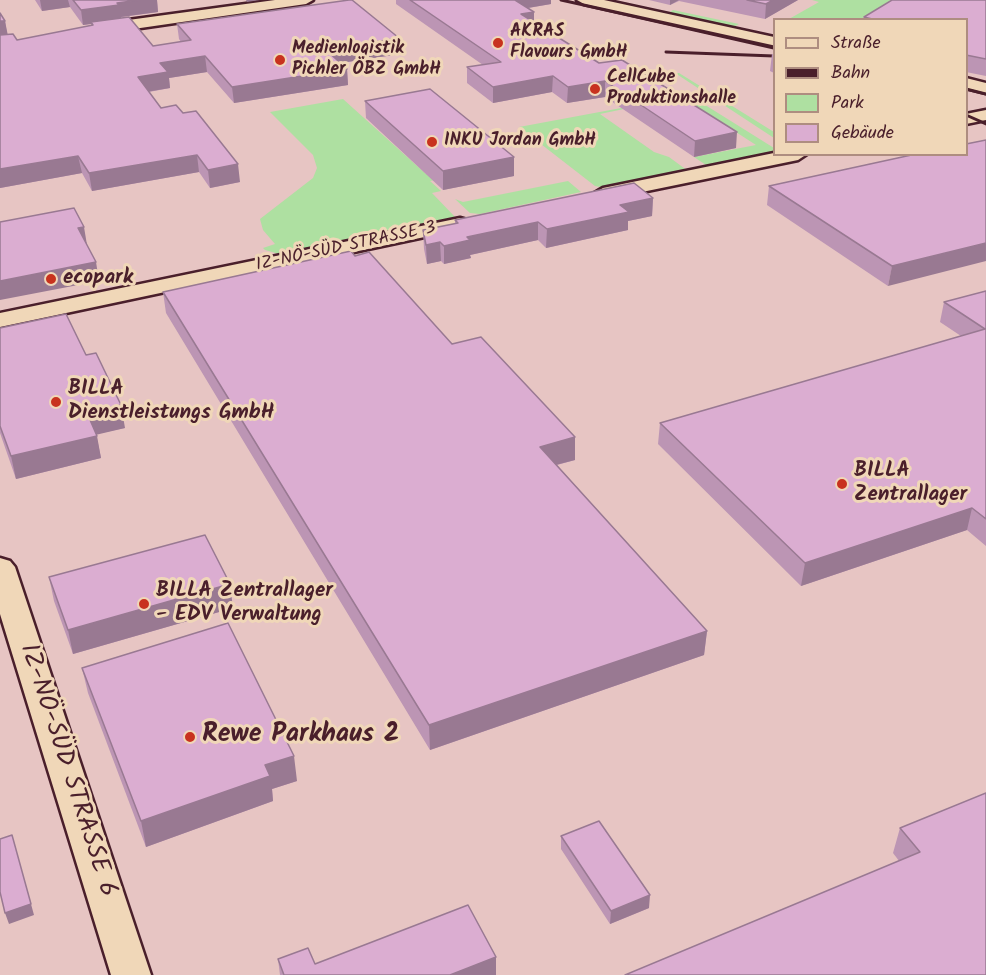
<!DOCTYPE html>
<meta charset="utf-8">
<style>
body{margin:0}
#map{position:relative;width:986px;height:975px;overflow:hidden;background:#eccfbd;font-family:Kalam,sans-serif}
canvas{display:block}
.legend{position:absolute;left:773px;top:18px;width:195px;height:138px;box-sizing:border-box;background:#f0d7b8;border:2px solid #ae8d80;margin:0;padding:8px 10px;list-style:none;font-size:18px;color:#4a1f2b}
.legend li{display:flex;align-items:center;gap:12px;height:30px}
.legend b{width:30px;border:2px solid #ae8d80}
</style>
<div id="map">
<canvas width="986" height="975"></canvas>
<ul class="legend">
<li><b style="height:8px;background:#f0d7b8"></b>Straße</li>
<li><b style="height:8px;background:#4a1f2b"></b>Bahn</li>
<li><b style="height:16px;background:#aee0a1"></b>Park</li>
<li><b style="height:16px;background:#dbadd1"></b>Gebäude</li>
</ul>
</div>
<script>
const context = document.querySelector('canvas').getContext('2d');
context.lineJoin = 'round';
function fill(path, color) { context.fillStyle = color; context.fill(path, 'evenodd'); }
const poly = rows => new Path2D(rows.map(r => 'M' + r).join(''));
function strokePath(path, color, width, dash) { context.strokeStyle = color; context.lineWidth = width; context.lineCap = dash ? 'butt' : 'round'; context.setLineDash(dash || []); context.stroke(path); }
function label(font, color, halo, rows, align = 'center') {
  context.font = font + ' Kalam,sans-serif'; context.lineWidth = 6; context.setLineDash([]); context.textBaseline = 'middle'; context.strokeStyle = halo; context.fillStyle = color; for (const [text, x, y, turn = 0] of rows) {
    context.save(); context.translate(x, y); context.rotate((+turn || 0) * Math.PI / 180); context.textAlign = isNaN(turn) ? turn : align; if (halo) context.strokeText(text, 0, 0); context.fillText(text, 0, 0); context.restore();
  }
}
const built = poly([
 [0,0,986,0,986,975,0,975],
 [774,20,966,20,966,154,774,154]
]);
const green = poly([
 [812,0,892,0,861,19,789,19,819,2],
 [673,10,739,24,731,28,667,14],
 [675,73,679,73,774,132,774,138],
 [691,95,600,114,654,152,669,157,688,171,606,188,595,186,519,127],
 [343,99,426,174,477,171,430,181,441,191,432,193,456,218,289,253,279,254,265,250,263,248,275,244,263,230,260,219,313,178,317,168,313,155,270,112],
 [697,103,702,103,774,148,774,153,711,167,706,165,694,157,756,145,694,105],
 [568,181,581,192,480,214,470,213,455,199,463,202]
]);
const minor = poly([
 [275,0,313,0,306,4,99,34,91,29,99,24,275,0],
 [577,0,604,0,774,37,774,47,584,4,577,0],
 [966,78,986,83,986,93,966,88,966,78],
 [986,110,986,120,966,124,966,114,986,110],
 [774,153,807,154,798,160,603,200,593,194,603,188,774,153],
 [460,218,467,220,470,224,467,228,0,327,0,313,460,218],
 [0,558,10,561,15,567,151,975,111,975,0,614,0,558]
]);
const rail = poly([
 [561,0,774,47],
 [666,52,774,56],
 [966,89,986,94],
 [966,115,986,124]
]);
const wall = poly([
 [35,0,157,0,158,12,121,17,153,46,181,42,179,39,177,24,400,54,341,63,347,69,348,85,234,103,207,72,169,78,170,88,149,92,161,108,240,182,210,188,199,172,92,191,82,173,0,188,5,21,7,34,17,40,91,26,91,24,83,25,70,7,42,11],
 [396,0,551,0,551,4,528,8,534,22,736,148,694,157,605,97,567,103,552,92,493,103,467,83,467,67,483,65,396,4],
 [649,0,798,0,765,19,679,1,670,5],
 [986,0,986,76,966,72,966,20,863,20,864,17],
 [772,54,774,54,774,73,770,71],
 [365,101,514,157,514,176,443,190,366,118],
 [916,154,888,286,767,205,769,186],
 [653,198,652,216,628,221,628,230,546,248,538,240,470,255,471,258,444,264,441,261,427,264,424,249,423,230,455,224,455,220],
 [986,291,986,546,967,530,801,586,658,444,660,423,961,336,940,322,944,302],
 [163,292,452,344,575,460,557,465,707,631,704,655,430,750,166,313],
 [0,328,125,428,96,434,101,458,16,479,0,433],
 [49,577,233,608,73,654,54,601],
 [82,668,297,781,272,789,273,801,146,847,88,693],
 [986,793,986,975,893,853,900,828],
 [561,836,649,908,610,924,561,849],
 [496,957,496,975,280,975,278,959,315,964]
]);
const shadedWall = poly([
 [40,0,68,0,70,7,42,11],
 [139,0,157,0,158,12,121,17,121,20,83,25,81,10,117,3],
 [246,0,260,0,247,2],
 [510,0,551,0,551,4,510,11],
 [670,0,679,0,670,5],
 [773,0,798,0,765,19,766,4],
 [534,12,534,26,521,14],
 [0,21,5,21,8,36,0,37],
 [399,38,400,54,327,65,326,50],
 [205,56,207,72,169,78,170,88,140,93,138,77,160,63],
 [347,69,348,85,234,103,232,87],
 [553,76,552,92,493,103,493,87],
 [605,81,605,97,567,103,568,87],
 [737,132,736,148,694,157,695,141],
 [197,155,199,172,92,191,89,173],
 [78,156,82,173,0,188,0,169],
 [514,157,514,176,443,190,443,171],
 [238,164,240,182,210,188,208,170],
 [653,198,652,216,628,221,628,230,546,248,547,229,620,205],
 [538,222,538,240,470,255,471,258,444,264,444,246,467,237],
 [84,227,87,245,81,246,78,228],
 [440,242,441,261,427,264,426,245],
 [986,243,986,261,888,286,892,266],
 [96,262,99,281,0,300,0,281],
 [121,405,125,428,91,436,87,413],
 [97,436,101,458,16,479,11,456],
 [575,437,575,460,540,469,540,447],
 [972,508,967,530,801,586,805,563],
 [230,584,233,608,73,654,68,630],
 [707,631,704,655,430,750,429,725],
 [294,756,297,781,272,789,273,801,146,847,141,821,265,765],
 [12,835,34,915,9,924,5,913],
 [650,895,649,908,610,924,611,911],
 [496,957,496,975,450,975]
]);
const building = poly([
 [73,0,139,0,117,3,119,5,81,10,73,0],
 [349,0,352,0,399,38,326,50,347,69,232,87,205,56,160,63,168,72,138,77,161,108,176,105,183,113,196,111,238,164,208,170,197,155,89,173,78,156,0,169,0,35,13,34,17,40,93,25,91,22,129,17,153,46,191,40,177,24,349,0],
 [410,0,515,0,534,12,521,14,599,63,622,60,737,132,695,141,605,81,568,87,553,76,493,87,467,67,501,62,410,0],
 [747,0,773,0,766,4,747,0],
 [892,0,986,0,986,59,966,55,966,20,876,20,864,17,892,0],
 [0,13,5,21,0,21,0,13],
 [430,89,514,157,443,171,365,101,430,89],
 [986,140,986,243,892,266,769,186,916,154,966,154,966,144,986,140],
 [634,183,653,198,620,205,629,212,547,229,538,222,467,237,470,240,444,246,440,242,426,245,423,230,458,223,455,220,634,183],
 [74,208,84,227,78,228,96,262,0,281,0,222,74,208],
 [351,251,355,256,369,252,452,344,481,337,575,437,540,447,707,631,429,725,163,292,351,251],
 [986,291,986,519,972,508,805,563,660,423,985,329,944,302,986,291],
 [66,314,86,355,96,353,121,405,87,413,97,436,11,456,0,426,0,328,66,314],
 [205,535,230,584,68,630,49,577,205,535],
 [228,623,294,756,265,765,270,776,141,821,82,668,228,623],
 [986,793,986,975,625,975,920,852,900,828,986,793],
 [599,821,650,895,611,911,561,836,599,821],
 [12,835,31,904,5,913,0,892,0,839,12,835],
 [468,905,496,957,450,975,284,975,278,959,308,948,315,964,468,905]
]);
const markers = [
 [498,43,6,"#c8321e"],
 [280,60,6,"#c8321e"],
 [595,89,6,"#c8321e"],
 [432,142,6,"#c8321e"],
 [51,279,6,"#c8321e"],
 [56,402,6,"#c8321e"],
 [842,484,6,"#c8321e"],
 [144,604,6,"#c8321e"],
 [190,737,6,"#c8321e"]
];
const farPoinames = [
 ["AKRAS",510,33],
 ["Flavours GmbH",510,54],
 ["Medienlogistik",292,50],
 ["Pichler ÖBZ GmbH",292,71],
 ["CellCube",607,79],
 ["Produktionshalle",607,100],
 ["INKU Jordan GmbH",444,142]
];
const farStreetnames = [
 ["IZ-NÖ-SÜD STRASSE 3",346,248,-12]
];
const poiNames = [
 ["ecopark",63,279],
 ["BILLA",68,390],
 ["Dienstleistungs GmbH",68,414],
 ["BILLA",854,472],
 ["Zentrallager",854,496],
 ["BILLA Zentrallager",156,592],
 ["- EDV Verwaltung",156,616]
];
const nearPoinames = [
 ["Rewe Parkhaus 2",202,737]
];
const nearStreetnames = [
 ["IZ-NÖ-SÜD STRASSE 6",66,771,72]
];
fill(built, '#e7c5c3');
fill(green, '#aee0a1');
strokePath(minor, '#4a1f2b', 5);
fill(minor, '#f0d7b8');
strokePath(rail, '#4a1f2b', 3);
fill(wall, '#bc95b4');
fill(shadedWall, '#997992');
fill(building, '#dbadd1');
strokePath(building, '#997992', 1.5);
for (const [x, y, r, color] of markers) { const dot = new Path2D(); dot.arc(x, y, r, 0, 2 * Math.PI); context.fillStyle = color; context.fill(dot); strokePath(dot, '#f0d7b8', 2); }
label('bold 18px', '#4a1f2b', '#f0d7b8', farPoinames, 'left');
label('18px', '#4a1f2b', '#f0d7b8', farStreetnames);
label('bold 21px', '#4a1f2b', '#f0d7b8', poiNames, 'left');
label('bold 26px', '#4a1f2b', '#f0d7b8', nearPoinames, 'left');
label('26px', '#4a1f2b', '#f0d7b8', nearStreetnames);
</script>
